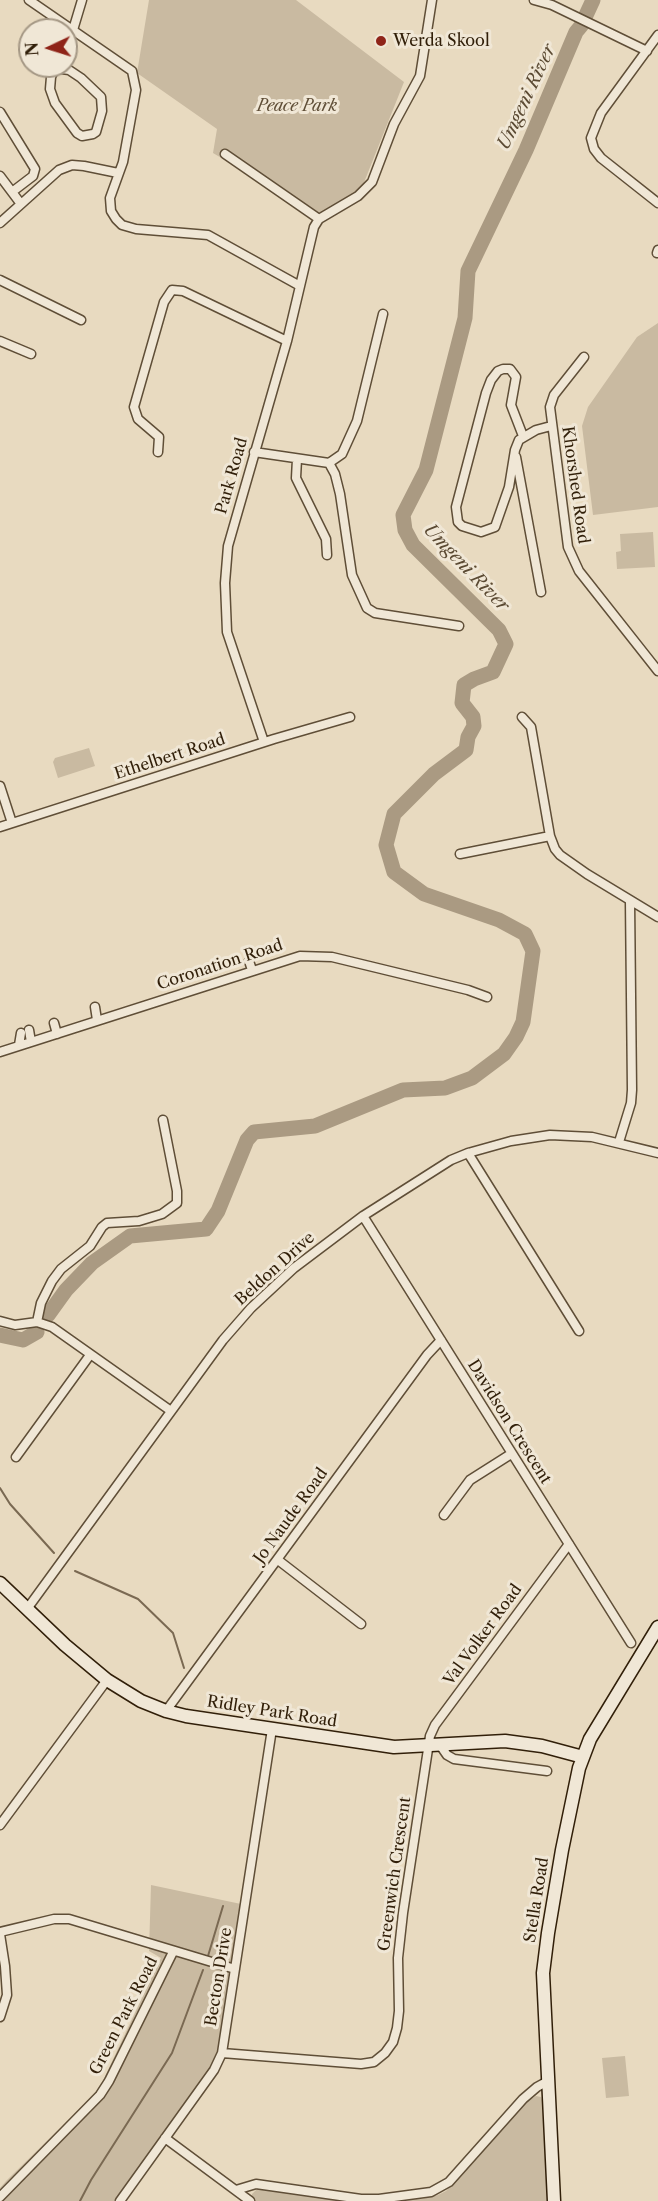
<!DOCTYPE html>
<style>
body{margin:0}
#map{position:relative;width:658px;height:2201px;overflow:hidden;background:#e8dac0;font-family:"Libre Caslon Text",serif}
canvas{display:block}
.north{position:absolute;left:18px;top:18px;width:60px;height:60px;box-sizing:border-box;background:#f0e7d6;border:2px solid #a49784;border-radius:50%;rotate:266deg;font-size:16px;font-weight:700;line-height:24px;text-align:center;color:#311f09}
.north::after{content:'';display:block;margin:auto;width:21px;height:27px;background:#8f2418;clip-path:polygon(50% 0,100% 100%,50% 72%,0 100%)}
</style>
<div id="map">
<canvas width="658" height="2201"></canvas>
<div class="north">N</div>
</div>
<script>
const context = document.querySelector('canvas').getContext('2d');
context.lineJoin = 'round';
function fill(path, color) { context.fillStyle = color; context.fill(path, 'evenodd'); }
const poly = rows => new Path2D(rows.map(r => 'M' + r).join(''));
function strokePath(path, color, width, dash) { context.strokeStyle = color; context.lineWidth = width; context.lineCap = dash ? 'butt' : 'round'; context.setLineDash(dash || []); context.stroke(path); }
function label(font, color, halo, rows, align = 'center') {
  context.font = font + ' "Libre Caslon Text",serif'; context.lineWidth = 6; context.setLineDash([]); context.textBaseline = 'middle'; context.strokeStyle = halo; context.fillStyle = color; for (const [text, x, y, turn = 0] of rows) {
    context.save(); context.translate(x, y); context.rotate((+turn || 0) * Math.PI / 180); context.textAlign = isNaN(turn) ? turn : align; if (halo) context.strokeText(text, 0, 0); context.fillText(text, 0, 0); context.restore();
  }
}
const green = poly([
 [149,0,296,0,404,82,363,185,358,192,318,216,213,153,217,129,137,73],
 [658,323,658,507,593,515,582,426,588,407,637,337],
 [653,532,655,567,617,569,616,552,621,551,620,534],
 [89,748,95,766,58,778,53,762,55,758],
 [151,1885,241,1904,218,2051,214,2062,115,2201,0,2201,0,2188,7,2180,98,2091,161,1958,149,1951],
 [625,2056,629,2096,606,2098,602,2058],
 [536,2096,541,2097,543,2102,548,2201,397,2201,426,2198,438,2195,446,2191,523,2104],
 [258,2188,299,2193,342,2201,255,2201,251,2198,252,2194]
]);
const stream = poly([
 [0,1488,10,1504,54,1553],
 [75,1571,138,1599,173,1633,184,1668],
 [208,1956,223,1906],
 [80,2201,91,2180,172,2053,203,1970]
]);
const river = poly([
 [48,1315,66,1290,92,1263,130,1236,206,1229,218,1211,247,1140,254,1132,315,1126,403,1090,445,1088,472,1078,504,1054,516,1037,523,1022,533,951,525,934,499,920,424,894,394,872,386,845,394,814,434,774,466,750,468,737,474,726,473,717,462,703,464,685,474,679,493,672,506,644,499,630,413,545,405,530,403,515,426,470,465,318,468,271,526,150,576,32,581,26,593,0],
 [0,1335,23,1340,37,1332]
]);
const street = poly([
 [29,0,132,71,136,90,123,162,110,198,111,211,116,219,122,225,136,229,208,235,300,286],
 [534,0,552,5,647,51],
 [73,30,82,0],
 [658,35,601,113,591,138,594,149,601,158,658,203],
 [55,66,55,68,69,70,81,78,101,97,102,111,96,132,93,134,82,136,77,133,55,103,50,89,51,77,55,68],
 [0,112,35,169,33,176,12,192],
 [225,154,319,219],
 [0,176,21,204],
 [0,223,59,170,72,165,84,166,118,173],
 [657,253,658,250],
 [0,280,81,320],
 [0,341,31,354],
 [584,357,554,395,550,407,568,547,579,571,658,671],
 [523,436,511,405,516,377,510,369,503,369,498,371,491,380,486,393,456,507,458,522,462,526,481,532,495,527,509,487,515,450,519,440,536,430,551,426],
 [158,452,159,437,138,419,134,407,164,302,172,290,183,291,287,341],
 [254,452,329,463,335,474,340,494,352,575,367,608,375,613,459,626],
 [516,457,541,592],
 [297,459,296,478,326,539,327,555],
 [329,463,342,454,357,421,383,314],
 [522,717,531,727,550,836,555,849,560,855,587,874,658,917],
 [264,742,227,632,225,583,228,546,287,341,314,227,319,219,358,196,372,182,394,124,420,76,432,0],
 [0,786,12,823],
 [0,827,274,739,350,717],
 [460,854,550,836],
 [249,961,252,970],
 [95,1007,97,1020],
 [54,1023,57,1034],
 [29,1030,31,1042],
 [19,1045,21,1033],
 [0,1052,300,956,332,957,468,990,487,997],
 [619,1142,631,1103,632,1090,630,901],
 [468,1153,579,1331],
 [363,1216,631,1643],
 [0,1321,15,1325,37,1322,52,1327,171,1411],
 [37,1322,41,1303,52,1281,61,1269,90,1246,102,1227,107,1223,139,1221,162,1214,177,1203,177,1191,163,1120],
 [16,1457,90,1355],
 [444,1515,470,1480,511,1454],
 [278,1560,361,1624],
 [27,1609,223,1340,251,1308,294,1268,363,1216,451,1160,468,1153,511,1141,550,1135,592,1137,658,1153],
 [166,1711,427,1355,441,1340],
 [440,1745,447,1755,454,1759,547,1771],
 [0,1825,107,1680],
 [0,1932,54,1919,69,1919,235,1969],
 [0,1934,5,1966,7,1995,0,2017],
 [222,2053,361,2064,374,2062,385,2053,393,2042,397,2028,399,2011,398,1958,403,1913,430,1736,435,1725,569,1544],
 [165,2138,250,2201],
 [236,2190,256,2184,361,2199,379,2199,431,2192,449,2182,523,2099,537,2087,548,2081],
 [0,2197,100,2095,109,2081,173,1952],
 [120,2201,214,2070,222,2053,272,1729]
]);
const secondary = poly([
 [0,1583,65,1645,107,1680,141,1701,166,1711,186,1716,394,1747,505,1741,542,1746,583,1757],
 [554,2201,543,1973,548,1933,562,1850,579,1768,590,1739,658,1627]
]);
const markers = [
 [381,41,6,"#8f2418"]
];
const poiNames = [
 ["Werda Skool",393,41]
];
const parkNames = [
 ["Peace Park",297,106]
];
const streetNames = [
 ["Park Road",232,476,-74],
 ["Khorshed Road",575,485,82],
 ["Ethelbert Road",170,757,-18],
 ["Coronation Road",220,965,-18],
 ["Beldon Drive",275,1269,-42],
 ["Davidson Crescent",509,1422,58],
 ["Jo Naude Road",291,1516,-54],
 ["Val Volker Road",483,1635,-54],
 ["Ridley Park Road",272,1712,9],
 ["Greenwich Crescent",395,1874,-82],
 ["Stella Road",537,1900,-81],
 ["Becton Drive",219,1977,-81],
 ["Green Park Road",124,2016,-63]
];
const waterNames = [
 ["Umgeni River",527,97,-65],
 ["Umgeni River",466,568,46]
];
fill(green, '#c9baa1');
strokePath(stream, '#7a6952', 2);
strokePath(river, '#aa9a82', 15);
strokePath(street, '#5f4e37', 11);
strokePath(secondary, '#311f09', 15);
strokePath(street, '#f0e7d6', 8);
strokePath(secondary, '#f0e7d6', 12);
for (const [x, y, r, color] of markers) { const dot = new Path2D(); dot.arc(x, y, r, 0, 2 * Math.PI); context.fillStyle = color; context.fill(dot); strokePath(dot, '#f0e7d6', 2); }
label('16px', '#311f09', '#f0e7d6', poiNames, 'left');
label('italic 16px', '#5f4e37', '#f0e7d6', parkNames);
label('16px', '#311f09', '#f0e7d6', streetNames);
label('italic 18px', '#5b4a33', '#f0e7d6', waterNames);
</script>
